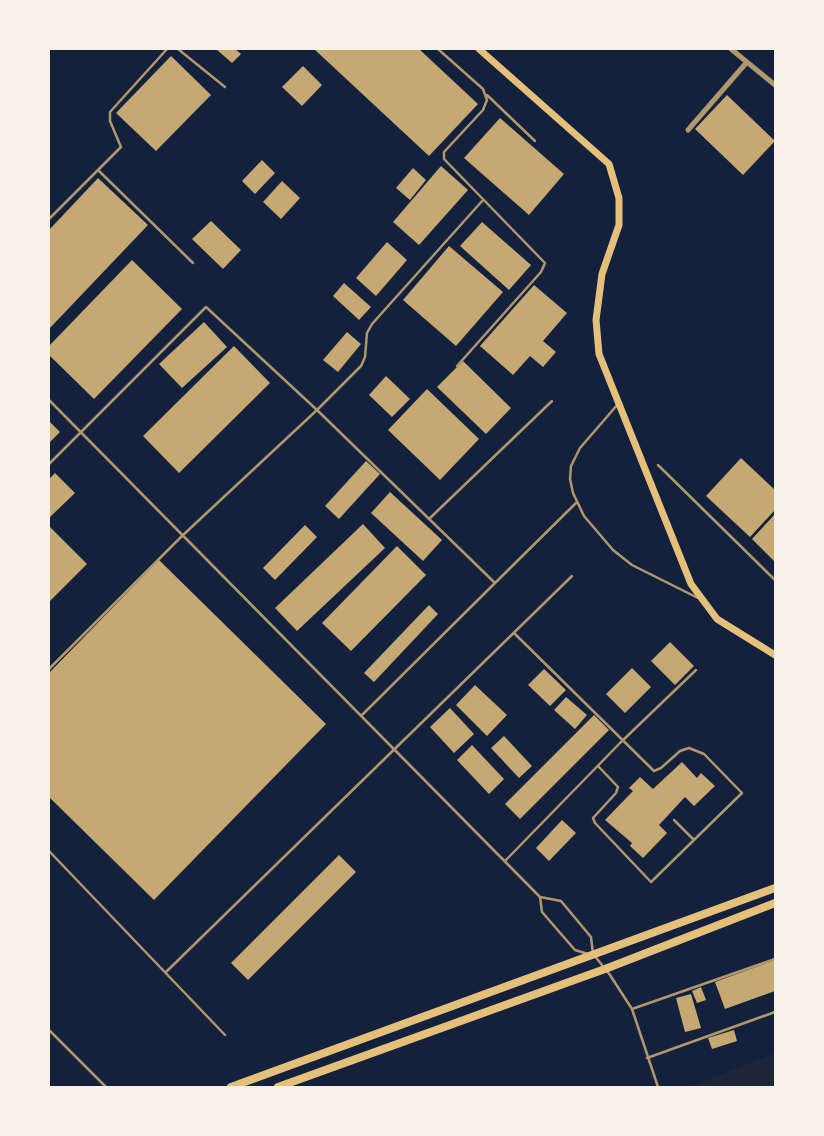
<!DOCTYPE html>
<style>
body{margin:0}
#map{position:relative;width:824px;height:1136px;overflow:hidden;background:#14213d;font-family:Jost,sans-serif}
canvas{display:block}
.frame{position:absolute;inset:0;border:50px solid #f6f1e7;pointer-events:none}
</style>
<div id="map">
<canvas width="824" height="1136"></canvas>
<div class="frame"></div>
</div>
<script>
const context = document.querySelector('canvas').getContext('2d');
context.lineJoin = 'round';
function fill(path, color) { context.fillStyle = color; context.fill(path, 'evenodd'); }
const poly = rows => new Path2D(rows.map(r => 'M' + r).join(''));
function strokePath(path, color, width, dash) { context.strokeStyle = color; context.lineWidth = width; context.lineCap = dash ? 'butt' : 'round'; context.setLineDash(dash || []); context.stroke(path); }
const green = poly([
 [775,1053,775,1087,689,1087]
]);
const building = poly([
 [216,49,235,49,241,54,232,63],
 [314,49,419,49,478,104,429,156],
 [171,56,211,95,156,151,116,113],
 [303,66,322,85,302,106,282,87],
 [727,95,775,141,743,175,695,129],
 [500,118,564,174,529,215,464,158],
 [262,160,275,173,255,194,242,181],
 [441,166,468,190,419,245,393,222],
 [413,168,426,180,410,200,396,188],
 [98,178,148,225,49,329,49,230],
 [282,181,300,198,281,219,263,202],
 [211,221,241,250,223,269,192,239],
 [482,222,531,265,509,290,460,246],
 [387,242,407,260,376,296,356,278],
 [449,246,503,292,456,346,403,300],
 [132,260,182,309,94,399,49,355,49,346],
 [344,283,371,307,359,320,333,296],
 [534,285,567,313,543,341,556,352,543,367,530,356,513,375,480,346],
 [204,322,227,347,182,388,159,364],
 [347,332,361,344,338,372,323,360],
 [234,346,270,383,179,473,143,436],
 [463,361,511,408,486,434,437,387],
 [386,376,410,399,392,417,369,395],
 [427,389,479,439,440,480,388,430],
 [49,421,60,432,49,443],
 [741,458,775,490,775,510,750,537,706,496],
 [366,461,380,474,339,519,325,506],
 [55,473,75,493,49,518,49,479],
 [390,492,442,540,423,561,371,513],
 [775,514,775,562,752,539],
 [363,524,385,548,297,631,275,608],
 [305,525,317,537,275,580,263,568],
 [50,527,87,564,49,602,49,528],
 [397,546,426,575,351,651,322,623],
 [159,560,326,724,154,900,49,797,49,673],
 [429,605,438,614,374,682,364,673],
 [670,642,694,666,675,685,651,661],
 [632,668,651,687,625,713,606,694],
 [544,669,566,690,550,706,528,685],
 [475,685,507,715,487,736,456,705],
 [566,697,587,715,575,729,554,710],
 [450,708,474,734,454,753,430,727],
 [594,715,609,730,520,819,505,804],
 [504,736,532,766,519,778,491,748],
 [472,745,504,779,489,794,457,760],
 [682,762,697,778,701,773,715,786,694,806,685,797,659,825,667,833,643,858,630,846,632,843,605,820,633,791,629,788,640,777,653,789],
 [562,820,576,833,549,861,536,848],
 [339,855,356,872,248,980,231,963],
 [775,960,775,991,725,1009,715,982],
 [701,987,706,1000,697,1003,692,991],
 [691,994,701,1028,685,1032,676,998],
 [734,1030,737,1041,712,1049,708,1038]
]);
const service = poly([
 [178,49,225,87],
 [438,49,483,89,487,100,483,110,444,152,444,159,545,263,541,272,457,366],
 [487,95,535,141],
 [99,171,193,263],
 [49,219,121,147,110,121,110,112,167,49],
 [49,400,540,897,561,901,591,937,593,954],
 [618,404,580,448,571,466,570,479,573,493,584,516,613,550,632,565,698,598],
 [49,464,206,307,317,410,495,583,361,716],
 [658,465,775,580],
 [429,519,552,401],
 [495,583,577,502],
 [514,633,654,771,661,768,680,751,689,748,704,754,742,793,651,882,595,823,593,818,616,793,618,787,598,766],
 [49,669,182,536,317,410,361,366,365,357,367,333,372,324,483,200],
 [674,820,694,840],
 [49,851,225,1035],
 [505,861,620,743,696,670],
 [540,897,542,912,575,950,588,954],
 [594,955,610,975,632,1009,658,1087],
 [166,972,572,576],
 [632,1009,775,959],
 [49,1030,106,1087],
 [647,1058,775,1012]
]);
const minor = poly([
 [731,49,775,85],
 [688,130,747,62]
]);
const secondary = poly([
 [479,49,609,164,619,198,619,225,602,274,596,320,599,354,691,584,717,619,775,655]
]);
const primary = poly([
 [231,1087,775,888],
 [278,1087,605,969,775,903]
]);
fill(green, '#1d2539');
fill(building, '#c6a872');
strokePath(service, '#b1986c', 2.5);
strokePath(minor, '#b1986c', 5);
strokePath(secondary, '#e5c07b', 7);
strokePath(primary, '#e5c07b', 8);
</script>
